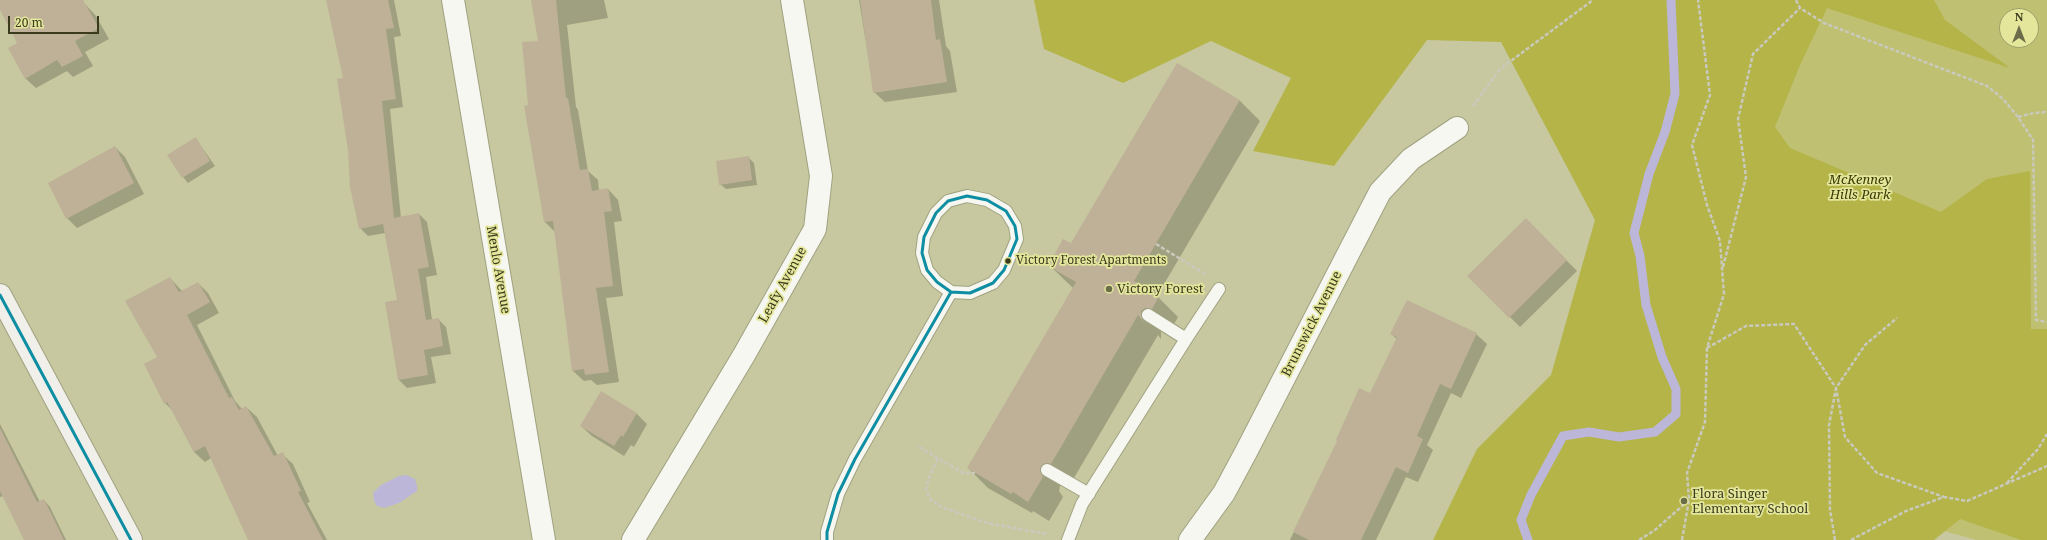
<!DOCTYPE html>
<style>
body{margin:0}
#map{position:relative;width:2047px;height:540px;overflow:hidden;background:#c7c89f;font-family:"Noto Serif",serif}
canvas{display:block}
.north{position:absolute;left:1999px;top:8px;width:40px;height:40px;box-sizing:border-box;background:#e3e69b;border:1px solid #9fa269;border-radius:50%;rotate:0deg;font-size:11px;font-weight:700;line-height:16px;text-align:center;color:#3a3b1d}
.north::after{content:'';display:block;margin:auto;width:14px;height:18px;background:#6b6c4a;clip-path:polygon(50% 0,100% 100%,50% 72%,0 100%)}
.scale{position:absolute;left:8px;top:16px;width:91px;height:18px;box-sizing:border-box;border:2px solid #3a3b1d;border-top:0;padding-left:5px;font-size:12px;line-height:14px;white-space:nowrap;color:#3a3b1d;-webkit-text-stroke:3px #e3e69b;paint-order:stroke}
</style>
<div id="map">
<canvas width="2047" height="540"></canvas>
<div class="north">N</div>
<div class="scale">20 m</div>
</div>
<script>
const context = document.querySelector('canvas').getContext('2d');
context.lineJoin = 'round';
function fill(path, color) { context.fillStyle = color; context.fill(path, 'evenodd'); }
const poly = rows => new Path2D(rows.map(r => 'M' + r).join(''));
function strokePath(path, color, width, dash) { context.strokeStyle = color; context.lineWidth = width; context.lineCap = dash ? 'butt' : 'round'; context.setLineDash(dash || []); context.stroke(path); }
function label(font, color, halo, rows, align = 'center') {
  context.font = font + ' "Noto Serif",serif'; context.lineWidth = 3.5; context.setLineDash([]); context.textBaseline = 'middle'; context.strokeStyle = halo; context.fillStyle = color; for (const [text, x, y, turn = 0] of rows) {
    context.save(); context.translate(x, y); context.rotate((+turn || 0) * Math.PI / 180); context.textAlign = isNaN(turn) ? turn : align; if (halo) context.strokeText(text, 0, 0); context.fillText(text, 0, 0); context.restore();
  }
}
const green = poly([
 [1531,0,2047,0,2047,540,1977,540,1692,463,1687,256],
 [2007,16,2031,16,2031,40,2007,40]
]);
const forest = poly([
 [1034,0,1934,0,1945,20,2010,68,1827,8,1800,65,1775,127,1790,148,1941,212,1987,179,2030,171,2031,329,2047,329,2047,540,2021,540,1960,519,1934,540,1433,540,1477,449,1551,375,1595,220,1501,42,1427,40,1334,166,1253,151,1291,78,1211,41,1123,83,1044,49]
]);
const water = poly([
 [406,475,415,479,417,486,417,491,399,503,384,508,377,506,374,501,373,493,381,485,399,476]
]);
const shadow = poly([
 [0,0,69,0,86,5,96,16,109,39,85,52,93,66,73,77,67,71,36,88,25,78,19,44,0,8],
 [327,0,394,0,401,36,394,37,403,107,390,109,401,218,419,214,427,222,437,275,426,277,432,320,438,319,446,327,451,354,431,357,436,383,407,388,399,380,398,301,385,233,368,236,360,228,344,79],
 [532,0,604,0,608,18,567,25,576,107,578,110,588,171,598,180,599,191,608,189,618,200,622,221,614,222,623,296,606,298,619,382,597,385,591,380,584,381,573,371,555,232,545,222,529,106,539,41],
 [859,0,939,0,946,46,950,51,957,92,885,102,874,92],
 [1177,65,1240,101,1260,121,1157,296,1178,317,1172,328,1165,328,1161,331,1161,339,1158,335,1071,483,1067,482,1060,486,1059,491,1063,497,1049,521,1033,511,1032,513,988,488,968,468,1073,288,1049,265,1071,245],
 [196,139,215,166,188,183,183,177],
 [115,147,125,157,144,194,77,228,67,218],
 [748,157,754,163,757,185,726,189,720,184],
 [1526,220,1577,271,1520,327,1469,276],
 [170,278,182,291,198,283,208,293,219,313,197,325,235,401,242,409,246,407,257,417,278,456,282,454,293,464,310,502,307,503,327,540,249,540,211,458,205,462,194,452,172,410,165,403,145,364,158,358],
 [1391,334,1476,334,1487,344,1461,398,1451,393,1427,445,1433,450,1418,482,1406,477,1376,540,1290,540,1338,441,1370,394,1397,339],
 [602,393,637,414,647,424,634,447,631,445,624,456,592,436,581,426],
 [0,424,40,502,44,500,50,507,66,540,25,540,3,496,0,497]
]);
const stream = poly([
 [1528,540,1521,520,1531,495,1563,436,1589,432,1619,437,1655,432,1676,414,1676,389,1662,357,1646,305,1640,256,1634,233,1649,174,1665,132,1675,94,1671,0]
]);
const building = poly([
 [0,0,83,0,99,28,75,41,83,56,62,67,57,60,25,79,8,48,17,43,0,10],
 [326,0,388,0,394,28,386,29,396,99,382,101,394,218,419,213,429,267,418,269,426,320,439,318,443,346,424,350,428,375,398,380,385,302,397,300,383,224,359,229,350,187,348,150,337,79,343,78],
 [531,0,556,0,566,98,568,98,580,170,588,169,592,191,608,188,612,211,604,212,613,286,596,288,609,372,585,375,584,369,572,371,553,221,544,222,524,106,528,105,522,42,538,41],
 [860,0,931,0,936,40,940,39,947,82,873,93],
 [1177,63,1240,100,1134,281,1159,296,1152,309,1145,308,1141,311,1141,315,1144,322,1138,315,1051,464,1047,463,1041,466,1040,470,1043,477,1028,502,1013,492,1011,494,967,468,1076,282,1048,266,1063,239,1071,243],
 [196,137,210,161,182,178,167,155],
 [115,146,134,183,66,219,48,183],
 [749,156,752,180,719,185,716,161],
 [1526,218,1567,260,1509,318,1467,276],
 [170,277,179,292,198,282,210,302,187,315,229,398,232,397,239,410,246,406,274,456,283,452,301,491,298,492,323,540,248,540,205,446,194,452,167,402,164,404,144,364,157,357,125,301],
 [1407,300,1477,333,1451,389,1440,384,1417,436,1423,439,1408,473,1396,467,1361,540,1309,540,1293,532,1337,441,1336,440,1359,388,1370,393,1397,337,1390,334],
 [601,391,637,413,623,437,621,435,614,446,580,426],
 [0,428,37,502,44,499,64,540,24,540,0,491]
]);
const path = poly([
 [1796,0,1800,8,1824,23,1987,86,2003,99,2018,117,2033,140,2036,320,2047,322],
 [1473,106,1500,69,1593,0],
 [2018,117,2034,113,2047,112],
 [1156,244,1205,274],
 [1723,267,1746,177,1738,119,1753,54,1800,8],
 [1707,348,1746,326,1794,324,1836,388,1845,437,1877,473,1944,497],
 [919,447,963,473,975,473],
 [938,459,930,474,926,489,930,499,941,507,987,523,1047,534],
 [2007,483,2038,449,2047,434],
 [1639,540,1655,530,1689,500],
 [1682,540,1689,500,1687,473,1705,422,1707,348,1724,294,1720,241,1707,205,1692,145,1710,95,1698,0],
 [1835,540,1830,510,1829,425,1836,388,1865,345,1897,318],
 [1851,540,1906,511,1944,497,1967,501,2047,466]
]);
const lane = poly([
 [967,196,987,200,1006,211,1015,226,1017,239,1004,270,993,283,970,293,951,292,937,282,927,270,922,253,924,237,936,213,948,201,967,196],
 [1148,315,1186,339],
 [1047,470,1089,494],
 [827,540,827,532,838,494,855,459,951,292],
 [1068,540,1082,504,1186,339,1219,289]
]);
const street = poly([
 [453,0,544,540],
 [633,540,744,355,815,229,821,176,792,0],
 [1190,540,1224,493,1246,452,1380,192,1411,159,1457,128]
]);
const secondary = poly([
 [0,295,131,540]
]);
const bus1 = poly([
 [967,196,987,200,1006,211,1015,226,1017,239,1004,270,993,283,970,293,951,292,937,282,927,270,922,253,924,237,936,213,948,201,967,196],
 [0,295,131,540],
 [827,540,827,532,838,494,855,459,951,292]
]);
const markers = [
 [1008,261,3.5,"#3a3b1d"],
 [1109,289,4,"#6b6c4a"],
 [1684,501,4,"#6b6c4a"]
];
const busNames = [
 ["Victory Forest Apartments",1016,261]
];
const parkNames = [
 ["McKenney",1860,180],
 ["Hills Park",1860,195]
];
const streetNames = [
 ["Menlo Avenue",498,270,80],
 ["Leafy Avenue",783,285,-61],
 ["Brunswick Avenue",1312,324,-63]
];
const poiNames = [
 ["Victory Forest",1117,289],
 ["Flora Singer",1692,494],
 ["Elementary School",1692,509]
];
fill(green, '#bfc071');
fill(forest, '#b4b449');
fill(water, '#bcb7d8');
fill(shadow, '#0003');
strokePath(stream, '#bcb7d8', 9);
fill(building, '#beb198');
strokePath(lane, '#a0a281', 14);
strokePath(street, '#a0a281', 24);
strokePath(secondary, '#a0a281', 24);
strokePath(path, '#c9c9bd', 2.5, [4, 2]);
strokePath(lane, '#f7f7f1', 12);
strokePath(street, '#f7f7f1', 22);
strokePath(secondary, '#f1efea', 22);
strokePath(bus1, '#0e8ea2', 3);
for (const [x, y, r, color] of markers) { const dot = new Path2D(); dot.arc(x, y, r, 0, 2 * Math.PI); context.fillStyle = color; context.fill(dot); strokePath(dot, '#e3e69b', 1.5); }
label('12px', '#3a3b1d', '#e3e69b', busNames, 'left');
label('italic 13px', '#393901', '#e3e69b', parkNames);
label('13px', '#3a3b1d', '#e3e69b', streetNames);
label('13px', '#3a3b1d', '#e3e69b', poiNames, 'left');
</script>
